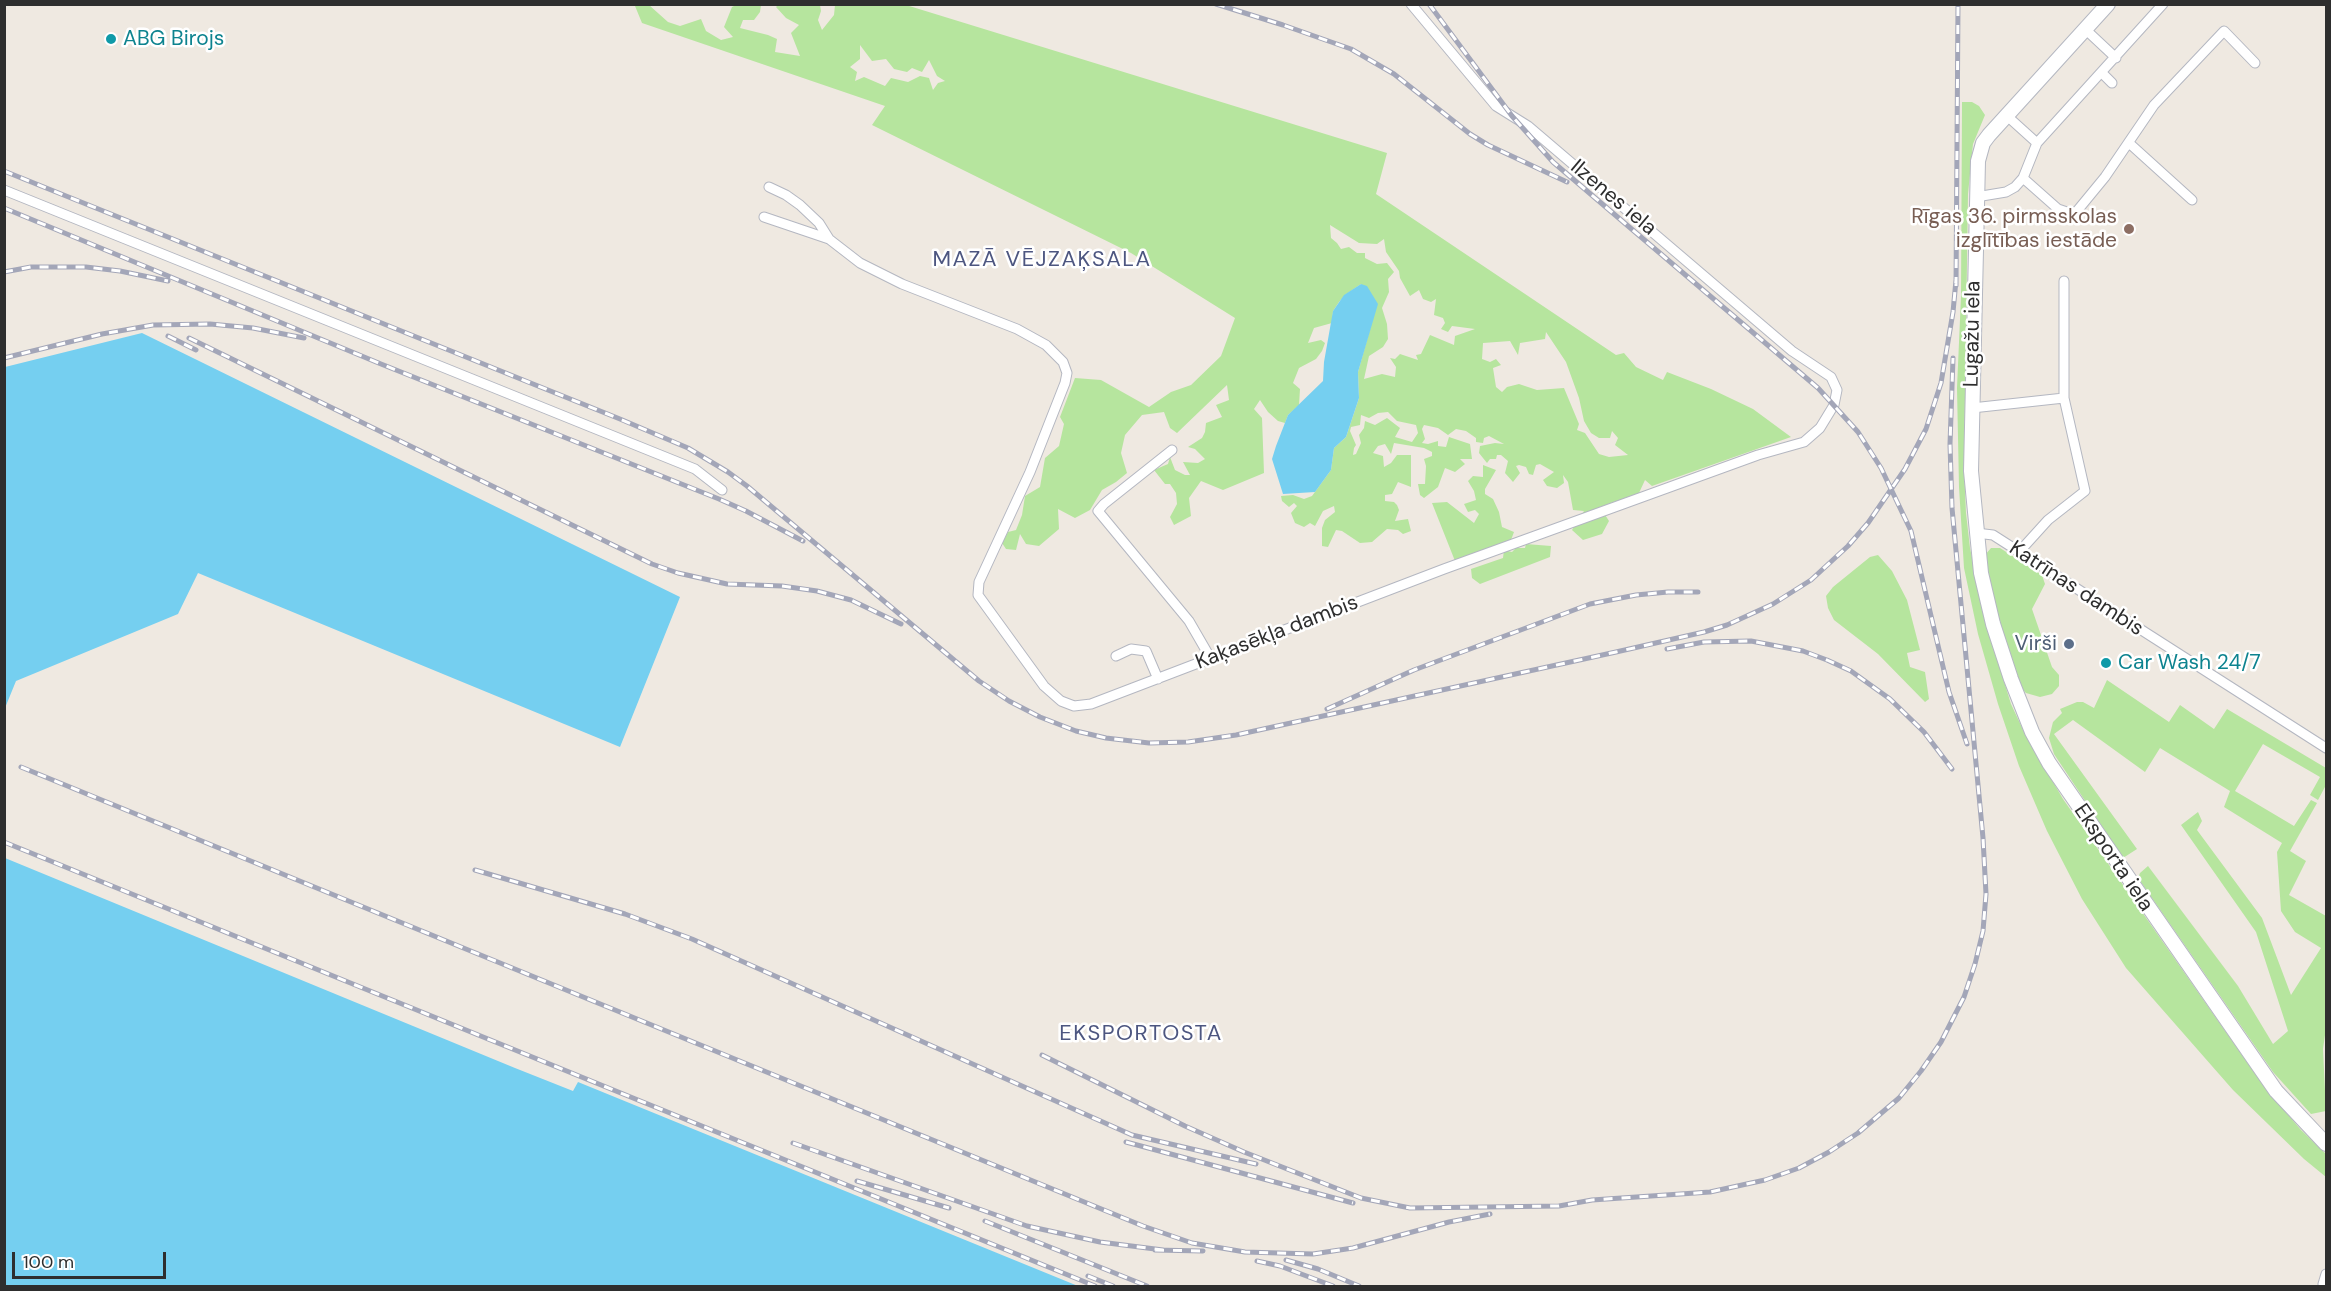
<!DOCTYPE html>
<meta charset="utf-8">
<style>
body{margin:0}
#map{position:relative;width:2331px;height:1291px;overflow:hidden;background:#efe9e1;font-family:"DM Sans",sans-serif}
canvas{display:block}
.frame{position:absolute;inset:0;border:6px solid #2e2e2e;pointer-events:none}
.scale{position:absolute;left:12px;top:1252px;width:154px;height:27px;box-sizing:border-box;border:3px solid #2e2e2e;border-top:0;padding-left:8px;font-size:18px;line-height:21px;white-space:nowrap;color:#2e2e2e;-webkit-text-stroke:4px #fff;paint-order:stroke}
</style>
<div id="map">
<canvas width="2331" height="1291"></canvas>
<div class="frame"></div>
<div class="scale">100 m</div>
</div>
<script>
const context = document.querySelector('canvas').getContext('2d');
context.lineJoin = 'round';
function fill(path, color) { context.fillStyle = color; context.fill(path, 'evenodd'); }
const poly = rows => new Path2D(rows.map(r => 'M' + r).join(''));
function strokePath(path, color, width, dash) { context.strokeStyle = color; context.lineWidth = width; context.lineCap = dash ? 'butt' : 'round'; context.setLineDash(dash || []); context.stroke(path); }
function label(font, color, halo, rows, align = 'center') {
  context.font = font + ' "DM Sans",sans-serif'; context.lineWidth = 5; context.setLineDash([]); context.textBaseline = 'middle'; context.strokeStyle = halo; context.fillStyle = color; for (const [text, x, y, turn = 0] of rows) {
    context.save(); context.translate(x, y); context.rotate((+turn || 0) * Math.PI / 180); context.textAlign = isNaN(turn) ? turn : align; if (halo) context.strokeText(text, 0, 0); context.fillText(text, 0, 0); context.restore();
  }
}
const green = poly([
 [637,5,649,5,668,22,680,26,701,19,706,31,721,40,733,37,724,27,732,7,736,5,761,5,760,12,754,20,743,20,740,28,768,35,777,39,775,52,800,56,791,33,799,25,786,18,776,7,778,5,820,5,821,11,818,20,822,30,834,15,835,5,906,5,1387,153,1376,194,1616,355,1624,353,1636,367,1663,380,1667,372,1711,389,1753,409,1791,437,1652,486,1645,480,1639,493,1600,507,1609,521,1602,534,1583,540,1572,530,1584,511,1573,510,1568,482,1563,475,1564,483,1557,488,1547,486,1543,480,1554,472,1540,464,1536,465,1533,475,1529,474,1526,467,1519,465,1516,466,1520,473,1513,482,1505,473,1508,461,1501,455,1497,455,1496,459,1490,459,1487,463,1479,453,1480,446,1495,443,1504,444,1489,436,1484,438,1483,443,1476,442,1476,438,1466,431,1456,429,1448,435,1438,428,1424,425,1422,429,1425,439,1422,443,1428,444,1438,441,1438,446,1446,447,1449,437,1470,444,1472,459,1460,459,1465,464,1455,472,1445,468,1438,487,1424,498,1420,495,1418,484,1425,484,1426,466,1424,459,1432,456,1432,452,1424,448,1394,443,1391,454,1385,444,1378,446,1373,453,1383,456,1384,467,1391,463,1397,455,1411,455,1411,487,1398,482,1392,494,1385,495,1385,501,1394,502,1397,505,1399,510,1395,521,1408,519,1411,531,1403,534,1398,530,1387,529,1372,542,1360,543,1342,531,1336,530,1328,547,1322,546,1322,528,1325,520,1335,512,1334,506,1323,511,1315,526,1310,523,1304,527,1295,523,1291,513,1297,506,1294,503,1289,507,1282,501,1281,496,1293,495,1304,499,1312,496,1331,470,1334,448,1346,437,1359,398,1358,372,1377,304,1361,284,1345,295,1339,302,1333,311,1332,323,1314,328,1308,343,1321,340,1325,343,1322,351,1316,359,1299,368,1293,383,1300,389,1299,405,1288,415,1285,423,1278,421,1268,412,1260,400,1254,409,1262,418,1264,473,1223,490,1201,481,1189,498,1191,516,1174,525,1170,517,1177,504,1176,493,1170,484,1165,484,1154,470,1168,464,1170,457,1175,470,1185,475,1190,475,1183,462,1198,463,1205,459,1195,449,1188,447,1202,438,1205,432,1206,423,1222,417,1216,405,1229,400,1227,385,1177,433,1170,428,1164,412,1142,415,1125,435,1121,453,1127,473,1116,482,1102,490,1090,510,1075,518,1058,509,1059,529,1039,546,1026,544,1020,534,1016,550,1006,549,1002,543,1008,532,1016,530,1022,515,1025,496,1040,487,1045,458,1059,446,1064,424,1060,417,1075,378,1101,380,1149,407,1171,392,1191,385,1221,356,1235,318,1131,253,872,125,885,106,642,23,635,6],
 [860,45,872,61,886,59,894,69,907,72,912,68,922,72,929,60,937,76,945,81,938,83,933,90,929,78,920,76,908,82,891,78,885,86,864,77,855,81,857,72,850,67,860,59],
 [1330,225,1359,243,1377,244,1384,239,1386,252,1399,271,1400,278,1410,296,1419,290,1423,299,1431,302,1436,299,1434,315,1443,318,1445,323,1441,329,1448,332,1452,326,1475,329,1455,336,1454,345,1430,335,1421,354,1416,355,1418,360,1400,354,1395,359,1390,358,1396,367,1395,377,1382,374,1364,379,1369,356,1383,347,1388,339,1387,324,1382,308,1389,292,1388,279,1394,272,1387,263,1377,264,1365,258,1365,253,1357,253,1349,247,1341,249,1337,243,1331,238],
 [1546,332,1566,362,1579,398,1584,421,1591,433,1599,438,1610,438,1612,431,1618,438,1615,445,1628,455,1609,457,1599,454,1585,433,1577,430,1579,424,1564,388,1537,390,1519,384,1507,387,1502,392,1496,387,1493,368,1501,365,1496,359,1490,362,1482,359,1483,343,1510,341,1518,355,1520,343,1545,339],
 [1388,412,1397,421,1416,425,1418,433,1412,442,1395,437,1400,428,1387,418,1375,425,1365,421,1364,428,1359,435,1361,443,1356,454,1353,455,1354,448,1356,445,1350,431,1351,427,1360,425,1361,415,1369,418,1378,413],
 [1962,102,1972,102,1979,106,1985,115,1973,144,1968,194,1964,467,1966,513,1970,548,1984,616,2011,704,2025,734,2063,799,2186,975,2263,1085,2301,1130,2326,1154,2326,1177,2304,1159,2233,1090,2126,968,2082,899,2047,831,2019,766,1998,704,1978,634,1964,568,1959,487,1957,388,1961,296],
 [1483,465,1496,470,1485,489,1485,494,1493,499,1499,512,1502,527,1514,532,1511,540,1455,561,1432,503,1447,502,1474,523,1479,514,1475,510,1468,512,1464,504,1476,500,1474,491,1468,481,1473,476,1483,477],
 [1526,544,1551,546,1550,557,1480,584,1472,578,1471,569,1503,558,1504,550,1512,552,1516,548,1525,548],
 [1991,548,2000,548,2042,575,2045,584,2032,609,2052,667,2059,675,2059,686,2052,694,2040,697,2026,693,2020,687,1998,618,1988,572,1985,555],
 [1878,555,1892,571,1907,600,1920,650,1907,653,1910,667,1925,672,1929,699,1925,702,1878,654,1834,620,1828,608,1826,596,1833,587,1870,557],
 [2107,680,2169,722,2180,705,2214,729,2227,709,2326,768,2326,785,2318,800,2310,795,2320,777,2263,744,2235,791,2294,826,2311,800,2317,803,2290,851,2306,861,2289,895,2326,916,2326,1028,2323,1049,2326,1111,2311,1114,2273,1072,2138,878,2140,873,2148,866,2238,986,2273,1044,2288,1031,2256,932,2181,825,2198,812,2202,821,2197,830,2262,918,2291,995,2321,948,2295,932,2281,911,2277,852,2282,843,2224,807,2230,791,2160,748,2145,772,2073,720,2054,734,2137,849,2123,858,2054,754,2049,738,2053,722,2062,713,2060,709,2077,702,2083,702,2094,708]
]);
const water = poly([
 [1361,284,1367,286,1378,304,1358,372,1359,398,1346,437,1334,448,1331,470,1315,492,1283,494,1272,459,1276,446,1288,415,1323,381,1324,362,1333,311,1344,295],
 [142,333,680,597,620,747,198,573,178,614,16,681,5,708,5,367],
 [5,858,515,1068,573,1091,578,1082,1078,1286,5,1286]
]);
const street = poly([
 [2085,29,2116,58],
 [2102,73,2112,83],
 [2006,115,2037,143],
 [2129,143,2192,200],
 [2023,178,2058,209,2070,213,2077,211,2105,177,2154,105,2224,31,2255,63],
 [769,187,786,195,800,205,819,223,829,239],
 [4,190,695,469,722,490],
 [1976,197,2006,192,2015,187,2023,178,2037,143,2163,4],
 [764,217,829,239,860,263,902,284,1017,329,1046,345,1063,362,1067,373,1065,383,1030,472,979,582,978,595,1044,686,1061,701,1074,706,1091,704,1444,569,1758,455,1804,442,1820,428,1834,405,1837,390,1831,377,1792,351,1528,126,1496,106,1411,4],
 [1972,408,2064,398],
 [1172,450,1104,504,1098,511,1189,621,1211,659],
 [1976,533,1993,535,2326,748],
 [2019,552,2048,520,2085,491,2064,398,2064,281],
 [1116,656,1131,649,1146,651,1158,679],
 [2325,1286,2323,1284,2326,1274]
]);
const secondary = poly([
 [2108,4,1989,135,1983,143,1978,161,1971,471,1981,573,1993,624,2011,679,2032,732,2049,763,2276,1091,2326,1144]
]);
const rail = poly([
 [1216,4,1283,25,1351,49,1394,74,1470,134,1488,145,1567,182],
 [1429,4,1512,116,1553,162,1818,388,1858,432,1881,468,1911,531,1949,692,1967,744],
 [4,171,620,419,688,448,728,472,747,486,979,681,1009,701,1040,717,1076,731,1106,738,1149,743,1188,742,1236,735,1616,652,1704,632,1727,625,1773,604,1811,580,1848,546,1868,523,1905,469,1926,429,1941,383,1953,312,1956,280],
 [4,208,381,364,719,499,746,511,803,541],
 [4,272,31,267,86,267,120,271,168,281],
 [1956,286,1958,4],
 [168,336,196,350],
 [189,338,652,564,678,573,727,584,782,586,817,591,851,600,901,624],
 [4,358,102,334,153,325,210,324,253,328,304,338],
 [1667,649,1704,642,1751,641,1803,651,1827,660,1851,671,1890,699,1924,732,1952,769],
 [1327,709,1414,670,1590,604,1636,595,1668,592,1698,592],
 [21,767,1143,1226,1192,1243,1245,1252,1313,1254,1353,1248,1449,1222,1490,1214],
 [4,842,1095,1286],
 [475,870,625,914,692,939,1132,1135,1256,1164],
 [1042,1055,1185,1126,1244,1152,1361,1198,1410,1208,1559,1206,1592,1200,1710,1192,1765,1180,1799,1168,1829,1152,1858,1133,1899,1098,1921,1071,1941,1042,1964,997,1975,964,1983,931,1986,894,1983,838,1952,508,1950,444,1953,358],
 [1126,1142,1353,1203],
 [793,1143,1027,1226,1100,1242,1163,1250],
 [857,1181,949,1208],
 [985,1221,1147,1286],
 [1155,1250,1203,1251],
 [1286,1260,1318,1269,1359,1286],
 [1257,1261,1280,1266,1333,1286],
 [1088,1276,1113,1286]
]);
const markers = [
 [111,39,6,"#0f9aa8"],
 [2129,229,6,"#8d6e63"],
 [2069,644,6,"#5c6f8a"],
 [2106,663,6,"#0f9aa8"]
];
const cultureNames = [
 ["ABG Birojs",123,39],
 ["Car Wash 24/7",2118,663]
];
const streetNames = [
 ["Ilzenes iela",1613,198,40],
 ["Lugažu iela",1973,334,-89],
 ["Katrīnas dambis",2076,589,33],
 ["Kaķasēkļa dambis",1277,633,-21],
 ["Eksporta iela",2113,858,56]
];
const educationNames = [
 ["Rīgas 36. pirmsskolas",2117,217],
 ["izglītības iestāde",2117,241]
];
const serviceNames = [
 ["Virši",2057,644]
];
const neighbourhoodNames = [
 ["MAZĀ VĒJZAĶSALA",1042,260],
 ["EKSPORTOSTA",1141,1034]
];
fill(green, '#b6e59e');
fill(water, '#75cff0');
strokePath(street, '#b4b7c1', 11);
strokePath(secondary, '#b4b7c1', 16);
strokePath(street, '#fff', 9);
strokePath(secondary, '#fff', 14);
strokePath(rail, '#a3a6b8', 5);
strokePath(rail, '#fff', 3, [9]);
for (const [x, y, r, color] of markers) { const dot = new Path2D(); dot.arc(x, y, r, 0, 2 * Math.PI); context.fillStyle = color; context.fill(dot); strokePath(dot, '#fff', 2); }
label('21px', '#0d838f', '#fff', cultureNames, 'left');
label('21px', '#2e2e2e', '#fff', streetNames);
label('21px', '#785e54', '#fff', educationNames, 'right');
label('21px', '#4e5e75', '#fff', serviceNames, 'right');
context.letterSpacing = '1.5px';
label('22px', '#4d5680', '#fff', neighbourhoodNames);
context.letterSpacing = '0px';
</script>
